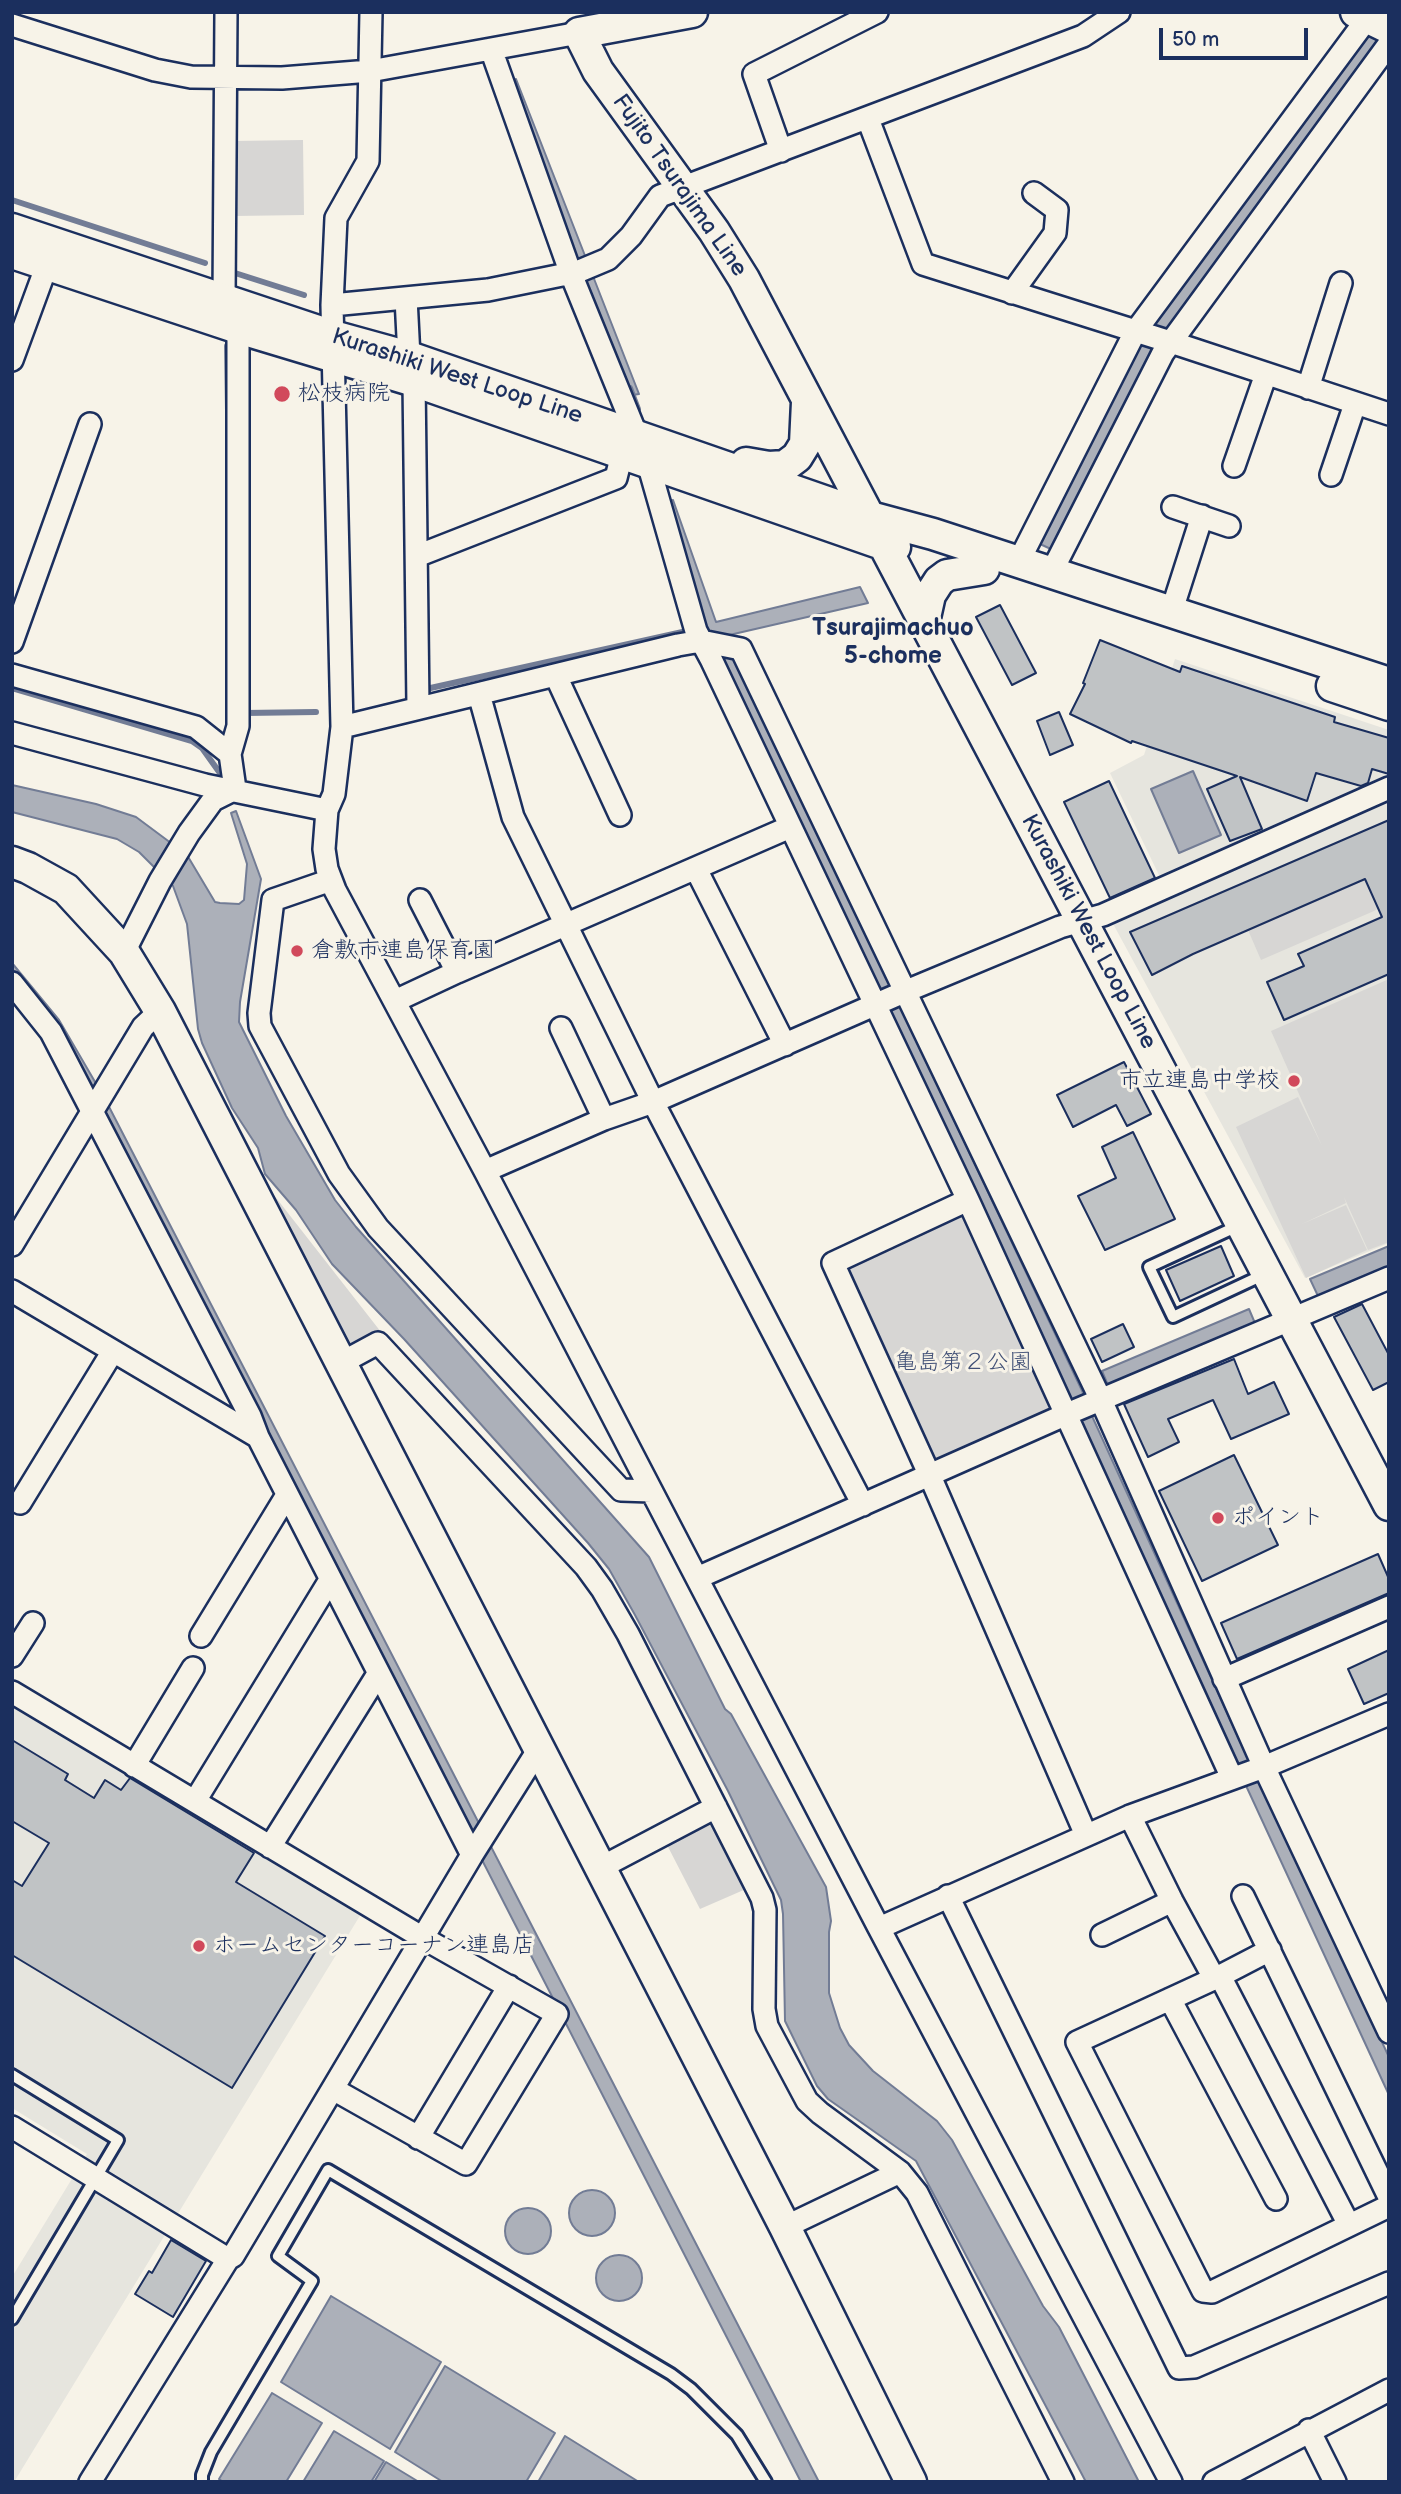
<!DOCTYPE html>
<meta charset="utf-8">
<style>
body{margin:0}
#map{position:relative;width:1401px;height:2494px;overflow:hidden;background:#f7f3e8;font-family:"Balsamiq Sans",sans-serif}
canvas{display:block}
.frame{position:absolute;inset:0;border:14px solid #1b2f5e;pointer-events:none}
.scale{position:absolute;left:1159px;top:28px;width:149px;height:32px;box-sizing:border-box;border:4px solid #1b2f5e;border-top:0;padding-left:9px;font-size:21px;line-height:24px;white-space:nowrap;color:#1b2f5e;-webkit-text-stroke:5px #f7f3e8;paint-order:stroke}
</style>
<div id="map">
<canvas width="1401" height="2494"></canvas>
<div class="frame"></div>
<div class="scale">50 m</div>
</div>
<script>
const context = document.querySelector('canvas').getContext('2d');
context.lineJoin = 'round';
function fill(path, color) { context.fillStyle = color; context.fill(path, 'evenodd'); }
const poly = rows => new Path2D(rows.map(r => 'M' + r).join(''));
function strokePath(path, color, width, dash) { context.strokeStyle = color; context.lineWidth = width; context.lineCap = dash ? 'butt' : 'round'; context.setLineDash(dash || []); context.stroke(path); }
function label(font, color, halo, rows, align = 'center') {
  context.font = font + ' "Balsamiq Sans","Klee One",sans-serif'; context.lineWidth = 6; context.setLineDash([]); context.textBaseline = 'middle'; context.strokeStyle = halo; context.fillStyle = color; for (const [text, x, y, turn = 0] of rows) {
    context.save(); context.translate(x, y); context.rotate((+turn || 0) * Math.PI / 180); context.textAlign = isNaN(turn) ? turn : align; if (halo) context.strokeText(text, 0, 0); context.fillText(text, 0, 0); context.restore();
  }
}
const built = poly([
 [1175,659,1389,730,1389,1243,1305,1278,1111,920,1168,894,1110,773,1144,755],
 [12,1703,361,1914,14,2482,12,2482,12,2277,87,2154,12,2108]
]);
const green = poly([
 [303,140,304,215,235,216,234,141],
 [1364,878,1377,909,1374,911,1261,960,1248,930,1251,927],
 [1389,979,1389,1242,1368,1250,1344,1197,1346,1203,1302,1224,1346,1205,1367,1250,1306,1278,1236,1127,1298,1097,1322,1146,1271,1031],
 [254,1173,277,1199,381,1332,355,1346,343,1341],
 [960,1214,968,1215,1052,1400,1052,1411,943,1460,931,1459,844,1263],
 [702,1822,714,1824,746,1889,700,1909,665,1841]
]);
const water = poly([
 [1382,12,1389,29,1155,350,1053,550,1040,544,1140,343,1382,12],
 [516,79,639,394,627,396,508,81,516,79],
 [673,500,716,622,860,587,868,603,725,636,1085,1397,1092,1416,1249,1761,1389,2057,1389,2095,1077,1420,700,624,702,612,667,503,673,500],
 [1193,771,1221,835,1179,853,1151,789,1193,771],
 [12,785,96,804,136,817,187,855,215,902,220,903,239,904,244,900,247,864,231,813,236,811,261,879,240,1002,239,1022,286,1116,335,1200,356,1227,649,1557,725,1709,731,1714,826,1887,831,1921,829,1932,829,1993,840,2028,849,2045,873,2071,937,2121,952,2140,1043,2306,1059,2327,1139,2482,1086,2482,916,2161,828,2099,817,2086,785,2021,783,1914,781,1900,728,1791,635,1615,609,1569,588,1543,404,1339,332,1264,296,1210,265,1174,258,1148,232,1108,202,1043,198,1029,187,924,173,886,139,852,117,839,12,812,12,785],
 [12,963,59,1020,105,1099,819,2482,801,2482,480,1856,12,975,12,963],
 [1389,1246,1389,1266,1318,1296,1310,1279,1389,1246],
 [1249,1309,1257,1328,1110,1390,1102,1371,1249,1309],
 '569 2213a23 23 0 1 1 46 0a23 23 0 1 1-46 0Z',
 '505 2231a23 23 0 1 1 46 0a23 23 0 1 1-46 0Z',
 '596 2278a23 23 0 1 1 46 0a23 23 0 1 1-46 0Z',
 [331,2296,441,2362,390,2449,281,2382,331,2296],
 [445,2366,555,2433,526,2482,443,2482,395,2452,445,2366],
 [272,2393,322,2423,286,2482,223,2482,219,2479,272,2393],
 [334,2431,384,2461,371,2482,303,2482,334,2431],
 [565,2436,639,2482,538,2482,565,2436],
 [386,2462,419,2482,374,2482,386,2462]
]);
const stream = poly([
 [12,200,205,263],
 [235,273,304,295],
 [227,346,228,411],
 [630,388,638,409],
 [12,688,192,741,202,748,222,776],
 [426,689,687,631],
 [245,713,316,712]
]);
const building = poly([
 [1000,605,1036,673,1012,685,976,617,1000,605],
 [1100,640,1180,672,1182,666,1335,717,1334,722,1389,738,1389,774,1372,769,1368,783,1361,786,1316,773,1307,801,1240,777,1262,829,1230,841,1207,789,1237,776,1132,741,1131,743,1070,714,1085,684,1083,683,1100,640],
 [1059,712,1073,745,1050,755,1037,721,1059,712],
 [1109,781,1155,878,1110,898,1064,802,1109,781],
 [1389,820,1389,974,1284,1020,1267,982,1304,966,1298,954,1382,917,1365,879,1193,954,1152,975,1130,932,1389,820],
 [1124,1062,1151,1114,1127,1126,1116,1105,1073,1127,1057,1095,1124,1062],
 [1133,1132,1175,1219,1105,1250,1078,1196,1116,1178,1102,1147,1133,1132],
 [1221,1246,1234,1276,1180,1301,1166,1270,1221,1246],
 [1362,1304,1389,1355,1389,1382,1373,1390,1334,1317,1362,1304],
 [1123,1324,1134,1347,1102,1362,1091,1339,1123,1324],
 [1234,1359,1248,1394,1274,1382,1289,1414,1231,1439,1213,1400,1168,1419,1179,1442,1148,1457,1124,1404,1234,1359],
 [1234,1455,1278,1545,1202,1581,1159,1491,1234,1455],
 [1378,1554,1389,1579,1389,1593,1237,1659,1221,1623,1378,1554],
 [1389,1650,1389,1693,1364,1704,1348,1669,1389,1650],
 [12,1740,68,1774,65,1780,94,1798,105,1780,121,1790,130,1778,254,1853,236,1882,325,1936,232,2088,12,1955,12,1880,22,1886,49,1843,12,1821,12,1740],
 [171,2240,206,2261,173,2317,135,2294,149,2271,152,2273,171,2240]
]);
const lane = poly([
 [1240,1225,1149,1267,1173,1317,1265,1274],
 [12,2075,118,2140,12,2319],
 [202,2482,202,2475,211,2452,312,2281,278,2256,328,2170,671,2374,691,2389,737,2435,766,2482]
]);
const street = poly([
 [12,25,155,70,191,77,282,78,370,71,579,33],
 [491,49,571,274,648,463,696,631,711,659,968,1200,1232,1778],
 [868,119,923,264,1183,346,1389,414],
 [781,151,754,74,877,12],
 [1012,293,1055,233,1057,210,1034,193],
 [406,298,409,357],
 [224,299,226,12],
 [332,305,488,290,577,272,608,259,631,236,660,196,1083,36,1119,12],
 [12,360,51,254],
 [414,381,418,707],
 [1308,388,1341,283],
 [1234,466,1266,374],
 [1331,475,1355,404],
 [1173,507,1229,526],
 [417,556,616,478,622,454],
 [1019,561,1135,332,1372,12],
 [1051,573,1163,353,1389,44],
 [1171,613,1202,516],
 [12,642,90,424],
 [12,675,196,727,230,754],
 [556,676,620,815],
 [479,694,513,817,653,1102,863,1505],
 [342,727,332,305,336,218,368,161,371,12],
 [12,733,205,785,327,810,324,849,327,869,335,890,485,1171,879,1928,1171,2482],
 [327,810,334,794,342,727,678,645,701,641,741,649,1101,1400,1264,1767,1389,2032],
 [696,869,785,1045],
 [331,880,273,900,259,1013,260,1026,339,1174,378,1228,621,1490,651,1491],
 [420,900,457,972],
 [124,952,160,881,189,833,213,800,235,789,230,754,238,726,238,328],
 [12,983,51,1032,250,1416,258,1437],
 [395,1001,457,972,790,827],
 [561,1028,604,1119],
 [485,1171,604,1119,653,1102,904,992,1060,927,1103,915,1389,788],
 [968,1200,833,1263,930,1476,1086,1835],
 [12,1245,143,1027,160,1011],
 [12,1291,258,1437,472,1855],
 [341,1363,378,1343,586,1567,602,1589,628,1634,762,1898,765,1910,764,2009,767,2026,807,2101,820,2113,900,2172,917,2193,1063,2482],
 [20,1503,113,1351],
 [697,1578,1067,1414,1389,1278],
 [201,1636,287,1495],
 [12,1656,33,1623],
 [1224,1679,1389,1607],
 [12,1692,423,1938,557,2014,466,2164,333,2089],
 [134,1766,193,1668],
 [195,1801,330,1580],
 [1130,1816,1172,1901,1214,1978],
 [270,1847,378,1674],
 [600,1868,716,1807],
 [948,1896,1179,2368,1194,2367,1389,2283],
 [1243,1896,1389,2197],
 [879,1928,1130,1816,1264,1767,1389,1714],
 [1102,1935,1172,1901],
 [1270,1950,1220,1976,1077,2042,1203,2291,1212,2292,1389,2206],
 [1220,1976,1349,2225],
 [1170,1999,1276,2199],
 [12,2127,228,2259],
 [418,2138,509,1986],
 [785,2227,900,2172],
 [1309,2430,1335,2482],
 [90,2482,228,2259,233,2256,472,1855,540,1747],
 [1214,2482,1389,2390]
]);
const secondary = poly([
 [692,12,579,33,598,71,714,231,744,279,1389,1505],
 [1356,12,1389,28],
 [12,229,333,336,409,357,870,517,933,534,1389,683],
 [12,253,238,328,414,381,885,545,895,547],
 [746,463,769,467,785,466,797,457,805,444,807,402],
 [924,622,930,595,939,581,947,575,984,569],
 [1332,686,1389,705],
 [12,862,28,868,66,889,124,952,160,1011,785,2227,911,2482]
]);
const markers = [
 [282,394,9,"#d1495b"],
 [297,951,7,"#d1495b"],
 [1294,1081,7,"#d1495b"],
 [1218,1518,7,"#d1495b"],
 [199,1946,7,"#d1495b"]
];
const streetNames = [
 ["Fujito Tsurajima Line",679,186,55],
 ["Kurashiki West Loop Line",457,377,18],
 ["Kurashiki West Loop Line",1088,932,62]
];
const poiNames = [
 ["松枝病院",298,394],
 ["倉敷市連島保育園",311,951],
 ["市立連島中学校",1280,1081,"right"],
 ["ポイント",1232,1518],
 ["ホームセンターコーナン連島店",213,1946]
];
const parkNames = [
 ["亀島第２公園",963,1363]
];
const neighbourhoodNames = [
 ["Tsurajimachuo",893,629],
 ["5-chome",893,657]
];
fill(built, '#e6e5de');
fill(green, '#d7d6d4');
fill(water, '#acb0b9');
strokePath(water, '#727c95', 2);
strokePath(stream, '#727c95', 6);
fill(building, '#c0c3c5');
strokePath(building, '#1b2f5e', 2);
strokePath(lane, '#1b2f5e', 16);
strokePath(street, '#1b2f5e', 26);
strokePath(secondary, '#1b2f5e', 35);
strokePath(lane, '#f7f3e8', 10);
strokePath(street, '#f7f3e8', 21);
strokePath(secondary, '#f7f3e8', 30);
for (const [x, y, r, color] of markers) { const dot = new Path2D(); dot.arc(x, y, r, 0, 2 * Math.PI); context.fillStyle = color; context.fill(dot); strokePath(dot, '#f7f3e8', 2.5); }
label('23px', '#1b2f5e', '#f7f3e8', streetNames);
label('23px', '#1b2f5e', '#f7f3e8', poiNames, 'left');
label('23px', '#415076', '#f7f3e8', parkNames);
label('bold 24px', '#1b2f5e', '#f7f3e8', neighbourhoodNames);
</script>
